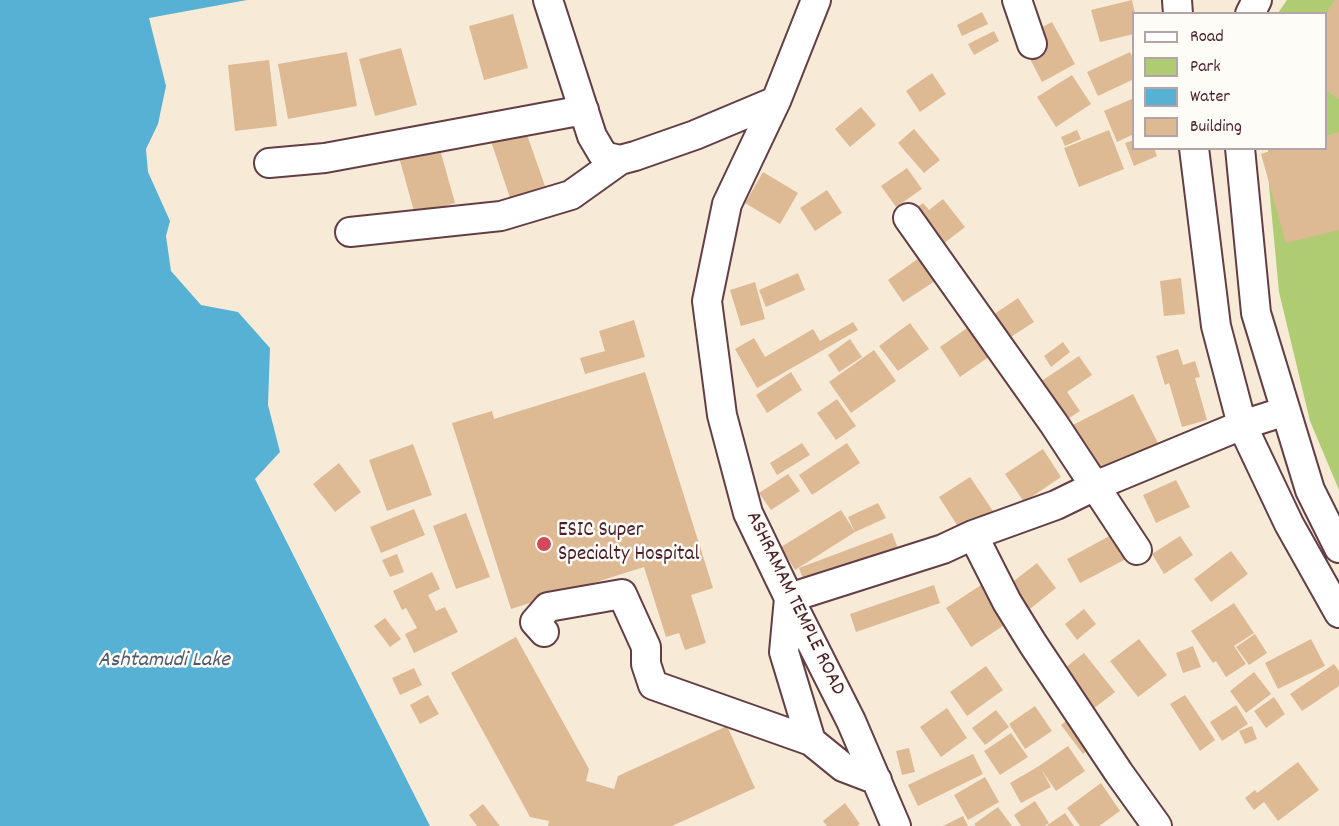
<!DOCTYPE html>
<style>
body{margin:0}
#map{position:relative;width:1339px;height:826px;overflow:hidden;background:#f7ebd8;font-family:Dekko,sans-serif}
canvas{display:block}
.legend{position:absolute;left:1132px;top:12px;width:195px;height:138px;box-sizing:border-box;background:#fdfcf7;border:2px solid #b5a4a5;margin:0;padding:8px 10px;list-style:none;font-size:18px;color:#4a1f2b}
.legend li{display:flex;align-items:center;gap:12px;height:30px}
.legend b{width:30px;border:2px solid #b5a4a5}
</style>
<div id="map">
<canvas width="1339" height="826"></canvas>
<ul class="legend">
<li><b style="height:8px;background:#fff"></b>Road</li>
<li><b style="height:16px;background:#b0cc72"></b>Park</li>
<li><b style="height:16px;background:#56b1d4"></b>Water</li>
<li><b style="height:16px;background:#ddba94"></b>Building</li>
</ul>
</div>
<script>
const context = document.querySelector('canvas').getContext('2d');
context.lineJoin = 'round';
function fill(path, color) { context.fillStyle = color; context.fill(path, 'evenodd'); }
const poly = rows => new Path2D(rows.map(r => 'M' + r).join(''));
function strokePath(path, color, width, dash) { context.strokeStyle = color; context.lineWidth = width; context.lineCap = dash ? 'butt' : 'round'; context.setLineDash(dash || []); context.stroke(path); }
function label(font, color, halo, rows, align = 'center') {
  context.font = font + ' Dekko,sans-serif'; context.lineWidth = 5; context.setLineDash([]); context.textBaseline = 'middle'; context.strokeStyle = halo; context.fillStyle = color; for (const [text, x, y, turn = 0] of rows) {
    context.save(); context.translate(x, y); context.rotate((+turn || 0) * Math.PI / 180); context.textAlign = isNaN(turn) ? turn : align; if (halo) context.strokeText(text, 0, 0); context.fillText(text, 0, 0); context.restore();
  }
}
const green = poly([
 [1287,0,1339,0,1339,490,1310,421,1279,292,1269,186,1268,149,1326,148,1326,14,1278,13]
]);
const water = poly([
 [0,0,247,0,149,18,166,86,158,124,146,149,148,172,170,221,166,236,171,271,201,305,238,312,270,348,268,405,280,452,255,479,430,826,0,826]
]);
const building = poly([
 [1132,0,1135,14,1134,14,1134,34,1100,42,1091,10],
 [1335,0,1339,0,1339,98,1338,99,1326,90,1326,13],
 [982,12,988,24,962,36,957,25],
 [513,14,528,68,484,80,469,26],
 [1052,22,1075,64,1042,82,1030,59,1043,52,1032,32],
 [994,31,999,41,974,55,968,44],
 [401,48,417,105,375,116,359,59],
 [347,52,357,106,288,119,278,64],
 [1130,52,1134,60,1134,79,1098,96,1087,72],
 [269,60,277,126,235,131,228,65],
 [932,73,946,94,920,112,906,91],
 [1072,75,1091,104,1056,127,1037,97],
 [1134,98,1134,134,1117,142,1104,111],
 [861,107,876,125,850,147,835,129],
 [525,129,545,186,510,198,491,141],
 [914,129,940,160,924,173,898,143],
 [1077,130,1081,139,1065,146,1061,137],
 [1109,130,1124,169,1079,187,1064,148],
 [1339,132,1339,230,1286,243,1261,154,1279,148,1326,148,1326,136],
 [1134,140,1134,148,1154,148,1157,156,1134,166,1125,143],
 [439,146,455,203,415,215,399,157],
 [907,168,922,189,896,207,881,186],
 [763,172,798,193,780,224,745,203],
 [827,190,842,213,815,231,800,208],
 [943,199,965,227,938,248,910,213,923,203,929,210],
 [919,258,935,281,903,302,888,280],
 [798,273,805,290,766,307,759,290],
 [1181,278,1185,314,1164,316,1160,281],
 [755,282,765,319,741,326,730,290],
 [1018,298,1034,322,1003,342,987,319],
 [634,320,645,357,585,374,580,358,605,351,599,331],
 [853,322,858,330,757,388,735,349,754,338,765,357,813,329,820,341],
 [910,323,929,349,898,371,879,346],
 [970,326,990,356,960,377,940,347],
 [850,339,862,357,839,372,828,355],
 [1063,342,1070,352,1051,367,1044,356],
 [1178,349,1183,365,1195,361,1200,377,1195,378,1207,420,1182,427,1169,383,1165,385,1156,356],
 [874,350,896,381,851,413,829,382],
 [1079,356,1092,375,1067,392,1080,411,1060,424,1034,386],
 [645,372,713,588,691,595,706,643,685,650,679,633,666,637,644,567,511,609,452,423,492,411,494,419],
 [791,372,802,390,767,413,756,395],
 [1133,394,1158,443,1099,473,1073,425],
 [837,399,856,426,836,440,817,413],
 [802,443,810,455,777,475,770,463],
 [847,443,860,463,812,495,799,475],
 [413,444,432,495,387,511,369,460],
 [1043,449,1061,477,1024,502,1005,474],
 [339,463,361,492,335,512,313,484],
 [788,474,800,491,771,510,759,493],
 [970,477,993,511,961,531,939,497],
 [1176,480,1190,507,1156,523,1143,495],
 [878,503,886,518,855,532,795,570,781,547,841,510,855,532,848,517],
 [414,509,425,535,381,553,370,527],
 [466,513,490,577,456,589,433,526],
 [892,533,901,556,808,592,799,568],
 [1115,533,1128,558,1080,583,1067,559],
 [1180,536,1193,555,1164,574,1152,554],
 [1231,551,1248,574,1211,602,1194,579],
 [397,554,404,572,390,577,382,560],
 [1037,563,1056,588,1030,609,1010,584],
 [432,572,440,589,428,595,436,611,445,607,458,632,414,653,405,634,417,628,406,608,402,610,393,591],
 [934,585,940,603,856,632,850,614],
 [981,585,1006,624,971,647,946,608],
 [1234,603,1254,633,1234,646,1246,664,1226,677,1216,661,1213,663,1191,631],
 [1084,609,1096,624,1077,640,1065,624],
 [385,618,401,639,390,647,374,626],
 [1255,634,1267,653,1249,665,1236,647],
 [516,637,589,769,586,781,614,789,618,776,727,726,755,788,672,826,548,826,549,821,530,817,451,673],
 [1139,639,1167,675,1138,697,1110,661],
 [1311,639,1325,666,1278,689,1265,663],
 [1193,646,1201,667,1183,673,1176,653],
 [1084,653,1115,692,1088,713,1057,674],
 [1334,664,1339,671,1339,686,1302,711,1290,694],
 [986,666,1003,690,967,716,950,692],
 [414,668,422,685,400,695,392,678],
 [1254,672,1271,694,1246,713,1230,691],
 [428,695,439,714,420,724,410,705],
 [1185,695,1215,740,1200,751,1170,704],
 [1274,697,1285,714,1266,728,1254,711],
 [1236,705,1248,724,1222,741,1210,722],
 [1035,706,1052,731,1025,749,1009,724],
 [947,708,967,738,941,757,920,727],
 [1081,709,1103,738,1083,754,1061,725],
 [996,710,1009,727,985,745,972,728],
 [1252,726,1257,739,1245,744,1239,731],
 [1011,733,1028,757,1000,775,984,751],
 [1068,746,1085,771,1056,791,1041,769,1051,787,1021,803,1010,783,1039,766],
 [909,748,915,772,902,775,896,751],
 [973,754,983,774,918,806,908,785],
 [1298,762,1319,790,1278,821,1264,802,1254,810,1245,798,1255,790,1257,793],
 [985,777,999,802,968,820,954,795],
 [1101,783,1120,811,1099,826,1080,826,1067,808],
 [1035,801,1049,823,1044,826,1021,826,1014,815],
 [845,803,860,824,857,826,827,826,823,821],
 [483,804,500,826,477,826,469,815],
 [998,807,1012,826,976,826,974,824],
 [1065,813,1074,826,1046,826],
 [963,816,968,826,943,826]
]);
const minor = poly([
 [548,0,592,136,602,153,607,157,620,160,635,156,695,135,776,101],
 [816,0,776,101,727,204,707,301,722,415,748,513,789,598,851,721,896,826],
 [1017,0,1032,44],
 [1177,0,1178,14],
 [1250,14,1257,0],
 [1194,148,1216,326,1242,425,1289,524,1339,613],
 [1240,148,1256,313,1310,490,1339,548],
 [269,163,325,158,584,110],
 [908,218,1054,424,1137,550],
 [350,232,501,216,571,195,620,160],
 [973,535,1007,602,1033,644,1119,773,1157,826],
 [544,632,535,622,548,607,622,594,646,647,646,664,653,685,811,741],
 [877,780,843,767,811,741,784,652,789,598,943,549,973,535,1056,505,1095,486,1242,425,1286,411]
]);
const markers = [
 [544,544,8,"#d1495b"]
];
const poiNames = [
 ["ESIC Super",558,532],
 ["Specialty Hospital",558,556]
];
const streetNames = [
 ["ASHRAMAM TEMPLE ROAD",794,604,64]
];
const waterNames = [
 ["Ashtamudi Lake",164,662]
];
fill(green, '#b0cc72');
fill(water, '#56b1d4');
fill(building, '#ddba94');
strokePath(minor, '#643e45', 32);
strokePath(minor, '#fff', 28);
for (const [x, y, r, color] of markers) { const dot = new Path2D(); dot.arc(x, y, r, 0, 2 * Math.PI); context.fillStyle = color; context.fill(dot); strokePath(dot, '#fdfcf7', 2); }
label('21px', '#4a1f2b', '#fdfcf7', poiNames, 'left');
label('21px', '#4a1f2b', '#fdfcf7', streetNames);
label('italic 22px', '#4f596f', '#fdfcf7', waterNames);
</script>
